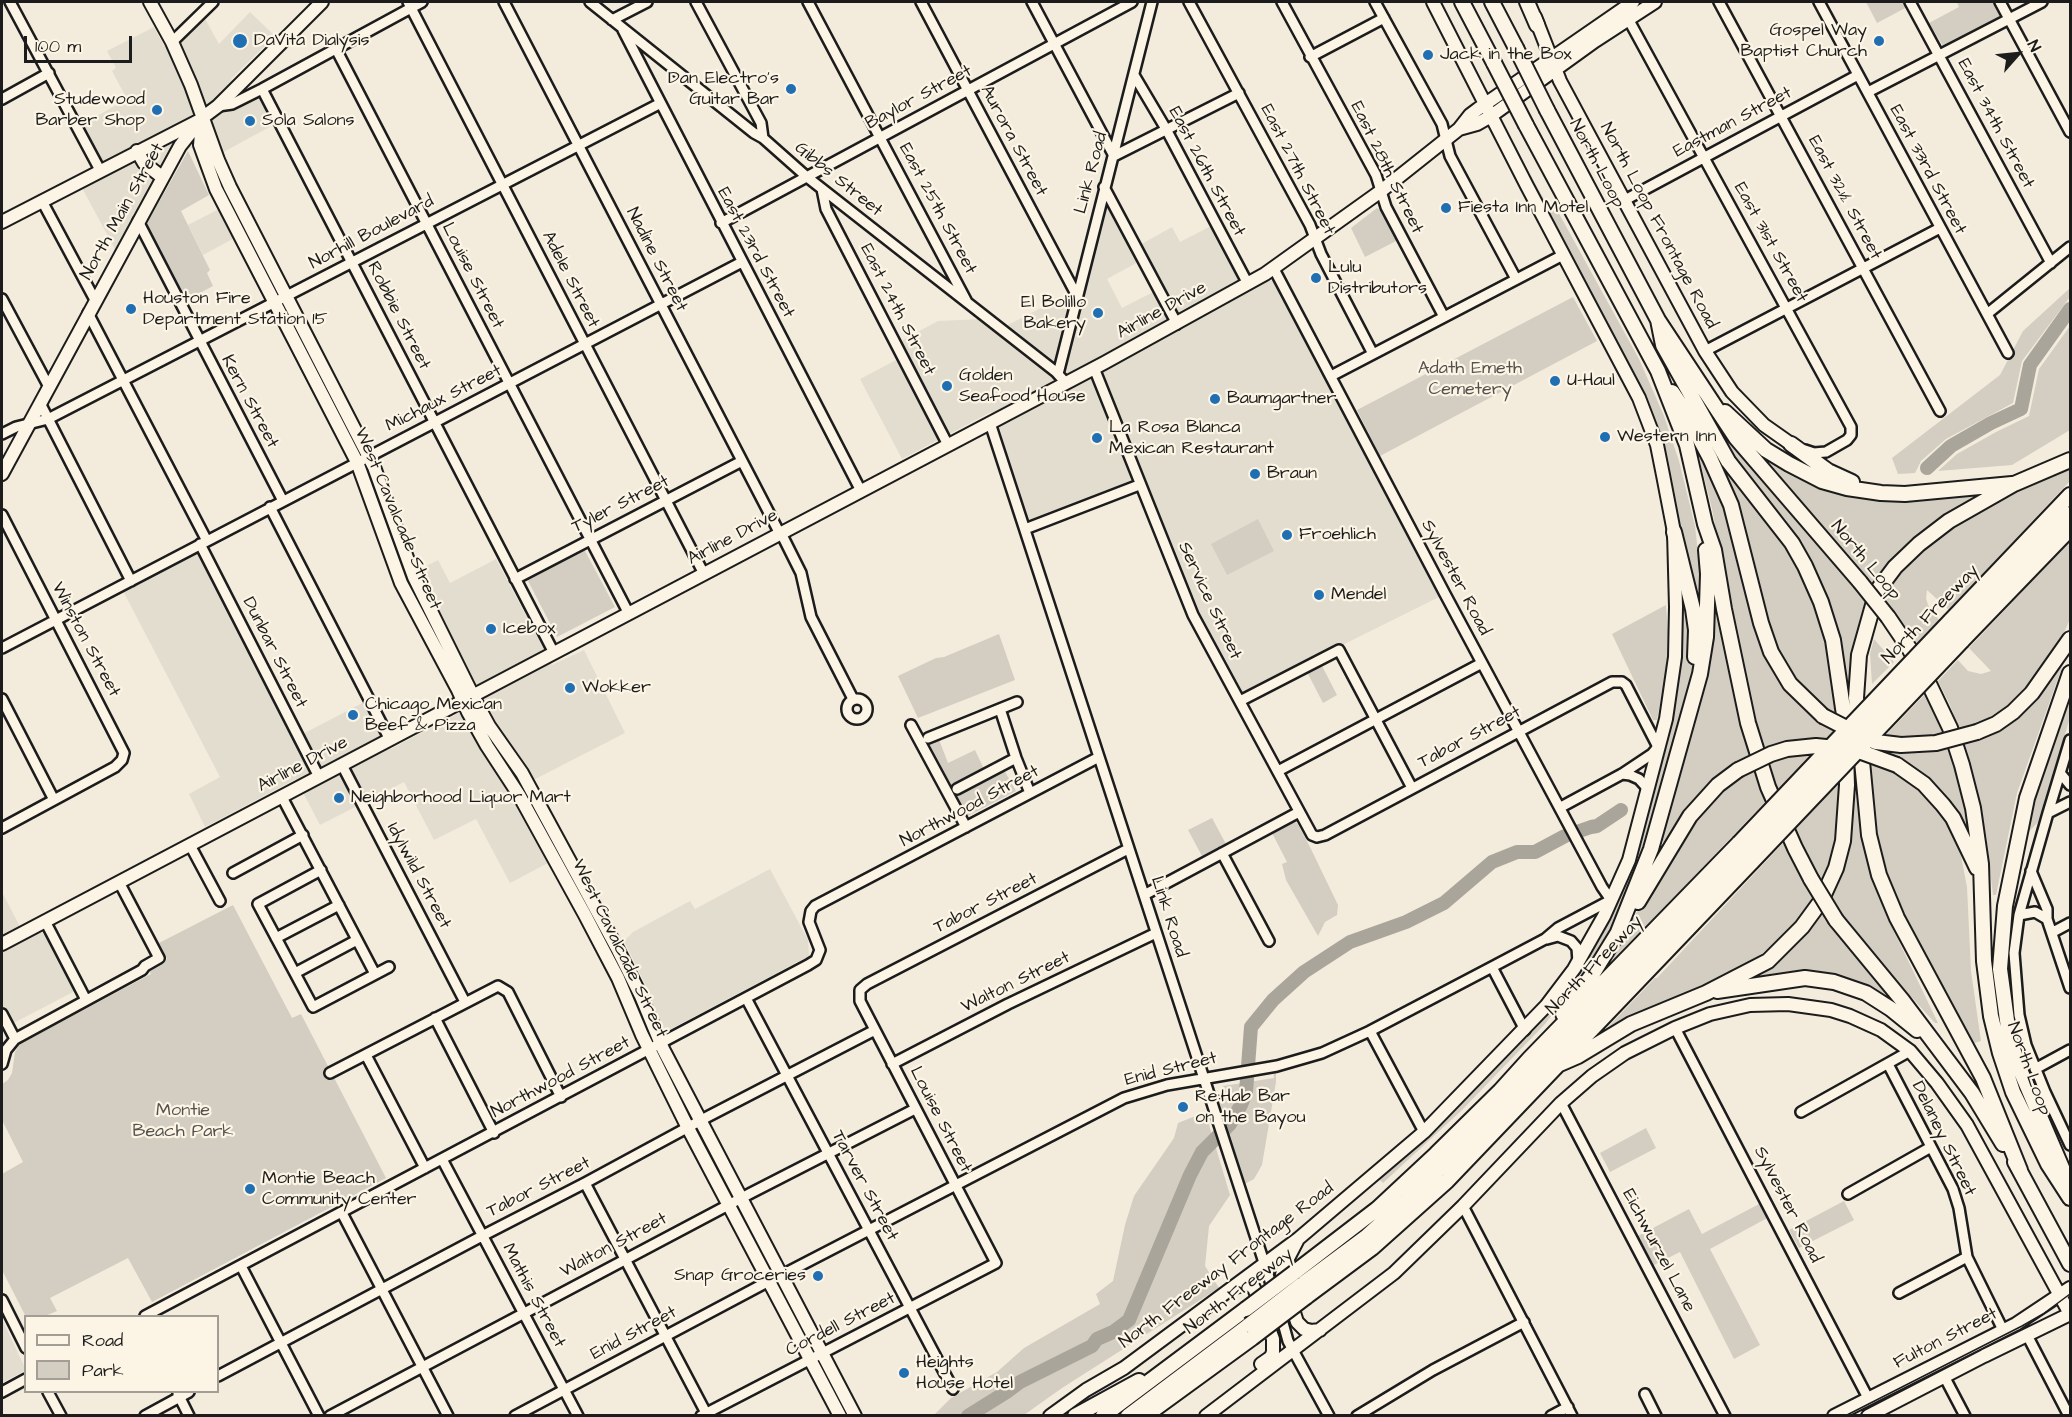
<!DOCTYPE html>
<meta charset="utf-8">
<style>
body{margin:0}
#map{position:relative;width:2072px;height:1417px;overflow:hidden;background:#f3ecdd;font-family:"Architects Daughter",sans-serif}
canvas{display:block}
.frame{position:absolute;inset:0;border:3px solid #1c1c1c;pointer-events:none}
.legend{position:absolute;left:24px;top:1315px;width:195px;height:78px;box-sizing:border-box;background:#fcf5e5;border:2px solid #a29e95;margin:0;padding:8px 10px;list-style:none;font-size:18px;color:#1c1c1c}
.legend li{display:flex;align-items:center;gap:12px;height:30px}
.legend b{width:30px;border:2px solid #a29e95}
.north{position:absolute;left:1988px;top:24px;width:60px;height:60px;-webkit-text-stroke:4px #fcf5e5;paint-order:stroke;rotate:63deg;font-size:16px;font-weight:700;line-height:24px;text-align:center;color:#1c1c1c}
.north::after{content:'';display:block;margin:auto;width:21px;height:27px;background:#1c1c1c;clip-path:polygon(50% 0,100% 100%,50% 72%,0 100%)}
.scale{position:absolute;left:24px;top:36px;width:108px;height:27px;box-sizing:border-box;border:3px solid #1c1c1c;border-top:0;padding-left:8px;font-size:18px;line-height:21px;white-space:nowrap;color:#1c1c1c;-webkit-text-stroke:4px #fcf5e5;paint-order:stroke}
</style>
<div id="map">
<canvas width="2072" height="1417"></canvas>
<div class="frame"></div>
<ul class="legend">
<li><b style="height:8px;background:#fcf5e5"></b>Road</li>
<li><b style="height:16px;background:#d3cec1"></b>Park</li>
</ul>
<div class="north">N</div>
<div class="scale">100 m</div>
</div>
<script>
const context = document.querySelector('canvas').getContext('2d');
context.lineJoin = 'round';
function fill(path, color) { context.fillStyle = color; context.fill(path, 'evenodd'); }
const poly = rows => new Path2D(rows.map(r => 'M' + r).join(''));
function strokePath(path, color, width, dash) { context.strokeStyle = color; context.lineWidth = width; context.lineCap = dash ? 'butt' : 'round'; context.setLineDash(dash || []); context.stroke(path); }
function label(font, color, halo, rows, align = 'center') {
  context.font = font + ' "Architects Daughter",sans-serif'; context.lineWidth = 4.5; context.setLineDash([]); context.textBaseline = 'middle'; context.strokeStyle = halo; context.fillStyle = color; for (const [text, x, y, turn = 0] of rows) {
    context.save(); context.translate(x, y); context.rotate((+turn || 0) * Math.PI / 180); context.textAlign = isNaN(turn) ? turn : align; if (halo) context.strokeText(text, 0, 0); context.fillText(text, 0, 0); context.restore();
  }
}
const built = poly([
 [250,12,275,36,231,79,243,101,254,96,261,99,275,124,220,154,255,227,203,255,188,225,221,208,196,148,188,148,184,151,123,264,81,186,106,173,81,125,127,99,112,71,116,68,107,51,154,27,164,46,182,37,203,15,219,44],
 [1106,199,1140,261,1107,279,1122,308,1161,288,1138,246,1172,227,1180,242,1213,225,1240,277,1275,281,1439,597,1242,695,1192,604,1143,477,1027,522,1000,429,991,412,902,459,860,379,900,358,899,342,938,321,983,319,998,330,1084,286],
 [199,549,297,737,366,701,391,749,481,701,415,572,438,560,450,583,496,559,552,665,584,650,625,733,510,792,548,863,510,883,476,819,434,840,404,782,320,825,296,779,205,827,189,794,220,777,122,589],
 [770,869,808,940,809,956,665,1032,647,988,624,941,633,932,690,901,695,909],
 [2,894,3,894,26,938,40,932,47,936,77,990,2,1029],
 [2,1319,26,1370,2,1383]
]);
const green = poly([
 [1866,2,1906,2,1909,6,1877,23],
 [1957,2,1996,2,2001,16,1946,45,1943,46,1929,23,1959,7],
 [188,151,209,195,181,211,210,270,207,273,213,286,183,302,146,225],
 [1528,176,1531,176,1550,210,1556,208,1639,359,1664,416,1679,461,1695,526,1701,579,1700,620,1693,593,1666,458,1651,411,1638,381,1550,219],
 [1377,208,1383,212,1398,240,1365,257,1351,228],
 [2070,288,2070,297,2022,361,2013,403,1946,439,1921,461,1915,473,1898,474,1892,458,2000,375,2023,331],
 [1573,297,1597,341,1380,456,1357,410],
 [2070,326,2070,430,2012,465,1938,471,1957,454,1996,432,2029,416,2039,369],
 [1716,419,1869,601,1854,647,1852,672,1853,710,1848,715,1842,653,1827,599,1727,449,1713,421],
 [1740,434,1834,489,1982,493,1973,501,1940,520,1876,588],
 [1699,457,1705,463,1728,511,1755,627,1772,670,1796,701,1819,721,1834,730,1836,736,1841,789,1840,824,1832,862,1823,885,1785,814,1763,756,1746,691,1712,509],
 [1723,465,1792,553,1821,618,1834,674,1837,719,1800,689,1777,653,1762,601,1747,537],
 [2070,467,2070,481,1949,610,1927,590,1926,598,1928,605,1939,620,1917,643,1883,598,1905,566,1921,550,1963,518,2018,490],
 [1258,519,1274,551,1227,575,1211,544],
 [2070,541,2070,619,2063,635,2034,678,2008,705,1988,718,1982,721,1976,727,1960,733,1950,705,1938,681,1958,660,1968,671,1981,674,1991,671,1969,648],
 [584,549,615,607,557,637,527,579],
 [1679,577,1689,606,1693,662,1689,685,1642,856,1613,926,1589,968,1545,1024,1462,1110,1383,1183,1378,1178,1435,1126,1597,940,1617,903,1624,884,1675,706,1681,651],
 [1713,594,1715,595,1731,677,1750,756,1734,765,1666,843,1659,840],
 [1666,605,1668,632,1666,675,1657,720,1653,720,1612,634],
 [999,634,1015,680,918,718,898,676,936,658,944,657],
 [1874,639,1894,662,1872,684,1870,654],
 [2063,658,2065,659,2017,793,1996,895,1993,895,1986,836,1974,779,1963,743,1983,735],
 [1321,664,1337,695,1323,703,1307,672],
 [2070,680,2070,718,2038,822,2023,838,2028,810],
 [1928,691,1948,736,1915,740,1884,737],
 [938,737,948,763,975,750,984,769,953,785,957,794,1004,770,1016,791,966,817,925,742],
 [1876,746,1951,746,1961,778,1970,826,1968,834,1887,754,1873,749],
 [1867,758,1888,766,1921,790,1939,811,1956,839,1961,856,1967,887,1971,971,1981,1041,1971,1044,1893,896,1876,841],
 [1753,766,1766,801,1592,983,1680,844,1707,806,1714,802,1739,774],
 [1855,782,1858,787,1863,836,1891,919,1890,923,1938,1023,1935,1023,1883,966,1846,921,1829,896,1850,834,1852,783],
 [1212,818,1226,844,1202,856,1188,830],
 [1293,822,1297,823,1310,847,1338,905,1337,915,1325,922,1318,936,1286,880,1282,864,1287,862,1272,833],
 [1784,842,1815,899,1779,941,1739,970,1608,1031,1605,1030,1655,978,1657,978],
 [233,905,292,1018,301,1014,386,1178,152,1302,128,1258,50,1298,57,1311,45,1316,26,1317,2,1270,2,1174,23,1162,2,1120,2,1084,8,1080,12,1073,15,1052,20,1044,151,974,148,968,167,959,159,943],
 [1822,909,1825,915,1824,919,1832,923,1862,965,1895,1004,1856,982,1817,972,1777,973,1741,981],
 [1276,1069,1276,1082,1262,1165,1254,1179,1243,1185,1217,1099,1224,1090,1223,1086,1274,1078,1273,1070],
 [1193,1117,1207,1118,1230,1195,1209,1226,1205,1266,1219,1288,1062,1388,1024,1415,934,1415,951,1398,997,1372,1024,1348,1100,1304,1096,1294,1113,1281,1125,1225,1134,1196,1174,1138,1178,1123],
 [1646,1128,1656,1148,1610,1172,1600,1153],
 [1844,1201,1854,1220,1799,1248,1789,1230],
 [1763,1202,1771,1216,1710,1249,1760,1345,1734,1359,1680,1252,1652,1266,1636,1237,1689,1209,1702,1234]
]);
const river = poly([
 [1927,468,1951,446,1991,423,2021,409,2030,365,2070,309],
 [968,1416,1008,1391,1020,1382,1092,1346,1097,1339,1113,1332,1129,1320,1190,1175,1202,1152,1230,1124,1241,1105,1246,1092,1251,1027,1273,1000,1304,972,1350,942,1406,922,1444,903,1492,862,1517,852,1535,852,1565,836,1591,827,1597,826,1621,810]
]);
const minor = poly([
 [10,2,100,170],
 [408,2,704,574],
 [504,2,780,534],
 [590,2,754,133,763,138,807,177,1056,372,1066,383],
 [696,2,761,123,763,138],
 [808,2,967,302],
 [921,2,1077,296],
 [1032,2,1114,156,1239,93],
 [1189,2,1310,225,1321,254,1373,354],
 [1282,2,1376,175,1386,207,1444,317],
 [1375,2,1442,124,1450,156,1516,279],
 [1719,2,1940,411],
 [1819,2,2008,353],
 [1910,2,2051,263],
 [2000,2,2070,132],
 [1626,15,1851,427,1851,435,1847,440,1826,452,1814,453,1805,450],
 [612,20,647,2],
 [623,30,861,491],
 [172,42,213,2],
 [336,49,629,614],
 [1310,57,1384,18],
 [1134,75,1166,129,1248,284],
 [262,89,554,653],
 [1868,92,2042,2],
 [2,99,49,73],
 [218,106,232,104,262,89,422,2],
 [1104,187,1177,324],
 [822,189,826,209,948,445],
 [42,201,95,300],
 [1623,201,1858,75],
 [138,221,283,501],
 [721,223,1132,2],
 [2,299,49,387],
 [88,313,207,541],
 [1987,314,2070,247],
 [1705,351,1940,228],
 [1094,368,1193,615,1312,835,1317,837,1325,835,1612,682,1622,682,1626,685,1658,747,1652,754,1622,774,1561,807],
 [1058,374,1152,2],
 [1331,376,1563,255],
 [40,403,131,581],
 [990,423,1274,1293],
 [2,434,16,427,48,419,659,104],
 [270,507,390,740],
 [2,515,124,753,122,760,115,767,2,828],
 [1025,529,1139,485],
 [781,533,801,573,811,617,853,699],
 [200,544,319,777],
 [515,579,742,461],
 [2,648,742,262],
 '847 709a10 10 0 1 1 20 0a10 10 0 1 1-20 0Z',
 [2,699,54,800],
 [1240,701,1339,650,1412,788],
 [1000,709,1016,758,1030,793],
 [911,725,966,827],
 [928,738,1017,702],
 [2070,740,2048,813,2019,915,2014,953,2019,1015,2026,1045,2045,1092,2070,1145],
 [342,765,465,1002],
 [1278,771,1482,663],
 [1622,774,1630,775,1639,779,1648,789],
 [2061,774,2070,785],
 [957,789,1016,758],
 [282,797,375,974],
 [2048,813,2070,802],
 [190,845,220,901],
 [1222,853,1269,941],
 [321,870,258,904,313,1007,389,967],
 [2031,871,2047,909,2047,919,2070,988],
 [233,873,303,835],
 [1144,895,1299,812],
 [2019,915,2035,912,2047,919],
 [45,921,86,1000],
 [2053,932,2070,923],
 [276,938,339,905],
 [1547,939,1558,936,1571,941,1577,948,1578,962],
 [1492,967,1525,1030],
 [295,973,357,940],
 [746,998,953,1389],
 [2,1014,15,1039],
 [435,1018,494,1133],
 [1675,1028,1868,1398],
 [1370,1031,1424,1132],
 [366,1055,425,1168],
 [2,1064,6,1050,15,1039,142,970,145,966,159,958,119,882],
 [892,1064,1008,1004,1156,933],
 [1888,1064,1953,1189,1959,1208,1967,1257,2003,1330],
 [2035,1069,2070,1050],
 [330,1073,498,986,508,992,561,1097],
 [1561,1103,1725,1416],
 [1801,1112,1910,1051],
 [442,1159,578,1416],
 [585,1183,706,1413],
 [1848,1194,1931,1147],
 [1463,1206,1572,1416],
 [342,1213,448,1416],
 [241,1266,319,1416],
 [782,1275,1124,1098,1167,1085,1277,1066,1322,1053,1370,1031,1492,967,1545,939,1558,928,1611,900,1602,887,1445,594,1274,269],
 [1899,1293,1967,1257],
 [2,1300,26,1348],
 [1280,1312,1288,1341,1329,1416],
 [145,1316,808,965,816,960,820,950,809,922,811,911,815,906,1099,757],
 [2027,1335,2069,1416],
 [218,1376,482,1236,585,1183,707,1117,875,1030],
 [1944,1376,1965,1416],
 [2,1392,26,1379],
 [48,1392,61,1416],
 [178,1394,189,1416],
 [1645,1394,1656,1416],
 [145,1416,189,1392],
 [330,1416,751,1193,915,1109],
 [515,1416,769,1281],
 [701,1416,996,1263,860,1001,860,990,867,984,1128,849],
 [1357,1416,1433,1370,1524,1322],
 [1551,1416,1568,1407]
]);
const major = poly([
 [150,2,172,42,191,85,218,160,230,187,374,467,414,577,478,706,489,726,522,773,618,950,641,996,663,1049,855,1416],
 [1535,17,1560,81,1705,351,1732,392,1764,425,1791,444],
 [202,123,200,145,216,189,357,462,401,583,458,690,468,712,487,746,519,795,585,915,618,978,642,1035,688,1128,840,1416],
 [1459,129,1477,124,1491,116,1595,41,1655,2],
 [137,151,144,163,162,177],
 [2,222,198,121],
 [2,474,180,146,202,118,218,106,322,2],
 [2,944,1104,363,1265,274,1381,191,1459,129,1470,115,1478,109,1633,2],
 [1297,1241,1284,1266,1282,1275,1297,1322,1304,1329,1311,1331,1320,1330],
 [1235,1287,1248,1284,1254,1288,1273,1339,1273,1352,1271,1357,1261,1364],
 [1050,1416,1086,1390,1124,1368,1298,1239,1424,1132,1546,1006,1574,969,1604,916,1629,860,1666,719,1675,657,1676,607,1674,532,1663,475,1657,445,1639,398,1527,186,1433,2],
 [1206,1416,1394,1273,1463,1206,1561,1103,1592,1076,1625,1053,1675,1028,1710,1014,1750,1005,1788,1004,1831,1010,1850,1016,1881,1030,1910,1051,1937,1083,1967,1125,2070,1314],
 [1834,1416,2016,1324,2070,1288],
 [1868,1416,1984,1356,2070,1314]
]);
const highway = poly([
 [1462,2,1494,63],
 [1492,2,1516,48],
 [1527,2,1537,25],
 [1547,110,1658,320,1736,438,1860,582],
 [1526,125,1658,371,1687,445,1705,524,1714,550,1724,609,1748,723,1768,787,1795,848,1811,879],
 [1672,392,1686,413,1710,458,1731,505,1761,623,1771,652,1790,684,1823,716],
 [1725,412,1766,450,1789,464,1822,481,1847,488,1881,493,1905,494,2012,484],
 [1791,444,1828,471,1852,482],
 [1674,532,1693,609,1696,630,1695,657],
 [1888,617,1909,648,1930,686,1950,728,1962,765,1973,808,1981,864,1984,961,1991,1016,2000,1053,2013,1092,2048,1164,2070,1198],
 [1950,621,2070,495],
 [1956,631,2070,514],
 [1962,641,2070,529],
 [1977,732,1996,724,2013,712,2032,693,2070,639],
 [1897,765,1924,784,1943,805,1953,818,1977,868],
 [1638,902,1690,816,1718,785,1738,770],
 [1836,920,1902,1000,1972,1093,2003,1144],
 [1618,932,1651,849,1700,674,1706,637,1708,574,1706,550],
 [1717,991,1805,978,1834,982,1866,993,1891,1009,1917,1030],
 [1563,1014,1592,975,1622,926],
 [1555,1066,1578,1056,1631,1024,1706,993,1768,961,1802,927,1821,901,1836,868,1843,841,1847,785,1845,722,1833,640,1821,602,1805,566,1792,543,1728,461,1663,345,1658,320],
 [2015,1162,2070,1264],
 [2020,1170,1983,1078,1897,918,1879,875,1869,835,1856,698,1859,655,1877,591,1895,567,1919,544,1949,521,2014,484,2070,460],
 [2069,1184,2018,1065,2009,1035,2000,969,2005,906,2027,798,2070,673],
 [1295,1272,1377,1209,1436,1154,1500,1091,1529,1059,1739,843],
 [1301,1285,1367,1236,1406,1201,1488,1122,1745,852],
 [1306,1297,1372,1248,1447,1181,1752,862],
 [1075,1416,1139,1381],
 [1103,1416,1246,1309],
 [1128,1416,1249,1325],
 [1145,1416,1252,1338]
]);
const tram = poly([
 [1845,1416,2022,1326,2043,1314,2070,1294]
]);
const highwayBridge = poly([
 [1516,48,1547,110],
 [1494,63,1526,125],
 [1860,582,1888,617],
 [1823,716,1862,736,1876,742,1901,745,1936,743,1977,732],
 [1738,770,1771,754,1787,749,1816,746,1856,750,1897,765],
 [1739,843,1950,621],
 [1745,852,1956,631],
 [1752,862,1962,641],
 [1811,879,1836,920],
 [1246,1309,1295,1272],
 [1249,1325,1301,1285],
 [1252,1338,1306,1297]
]);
const markers = [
 [240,41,8,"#1f6fb2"],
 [1879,41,6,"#1f6fb2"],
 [1428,55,6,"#1f6fb2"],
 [791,89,6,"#1f6fb2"],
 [157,110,6,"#1f6fb2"],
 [250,121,6,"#1f6fb2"],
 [1446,208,6,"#1f6fb2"],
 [1316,278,6,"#1f6fb2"],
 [131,309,6,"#1f6fb2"],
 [1098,313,6,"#1f6fb2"],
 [1555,381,6,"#1f6fb2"],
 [947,386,6,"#1f6fb2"],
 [1215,399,6,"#1f6fb2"],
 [1605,437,6,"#1f6fb2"],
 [1097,438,6,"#1f6fb2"],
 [1255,474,6,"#1f6fb2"],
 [1287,535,6,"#1f6fb2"],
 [1319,595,6,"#1f6fb2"],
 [491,629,6,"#1f6fb2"],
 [570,688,6,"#1f6fb2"],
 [353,715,6,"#1f6fb2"],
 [339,798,6,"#1f6fb2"],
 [1183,1107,6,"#1f6fb2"],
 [250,1189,6,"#1f6fb2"],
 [818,1276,6,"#1f6fb2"],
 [904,1373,6,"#1f6fb2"]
];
const poiNames = [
 ["Gospel Way",1867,31,"right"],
 ["Baptist Church",1867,52,"right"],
 ["DaVita Dialysis",254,41],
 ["Jack in the Box",1440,55],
 ["Dan Electro's",779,79,"right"],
 ["Guitar Bar",779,100,"right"],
 ["Studewood",145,100,"right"],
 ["Barber Shop",145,121,"right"],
 ["Sola Salons",262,121],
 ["Fiesta Inn Motel",1458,208],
 ["Lulu",1328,268],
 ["Distributors",1328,289],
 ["Houston Fire",143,299],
 ["Department Station 15",143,320],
 ["El Bolillo",1086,303,"right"],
 ["Bakery",1086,324,"right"],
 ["Golden",959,376],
 ["Seafood House",959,397],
 ["U-Haul",1567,381],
 ["Baumgartner",1227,399],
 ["La Rosa Blanca",1109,428],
 ["Mexican Restaurant",1109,449],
 ["Western Inn",1617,437],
 ["Braun",1267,474],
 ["Froehlich",1299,535],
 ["Mendel",1331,595],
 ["Icebox",503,629],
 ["Wokker",582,688],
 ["Chicago Mexican",365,705],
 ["Beef & Pizza",365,726],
 ["Neighborhood Liquor Mart",351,798],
 ["Re:Hab Bar",1195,1097],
 ["on the Bayou",1195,1118],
 ["Montie Beach",262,1179],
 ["Community Center",262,1200],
 ["Snap Groceries",806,1276,"right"],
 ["Heights",916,1363],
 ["House Hotel",916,1384]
];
const streetNames = [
 ["Baylor Street",919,98,-28],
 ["Eastman Street",1733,123,-28],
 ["East 34th Street",1995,124,62],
 ["Aurora Street",1013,141,62],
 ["North Loop",1596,164,62],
 ["East 28th Street",1386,168,64],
 ["East 27th Street",1297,170,63],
 ["East 33rd Street",1927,170,62],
 ["East 26th Street",1206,172,62],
 ["Link Road",1092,173,-75],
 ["Gibbs Street",838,180,39],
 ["East 32½ Street",1844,198,62],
 ["East 25th Street",937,209,62],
 ["North Main Street",123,212,-61],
 ["North Loop Frontage Road",1658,226,62],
 ["Norhill Boulevard",372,233,-28],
 ["East 31st Street",1770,243,61],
 ["East 23rd Street",755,253,62],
 ["Nadine Street",656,260,63],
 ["Louise Street",472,276,63],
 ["Adele Street",570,280,63],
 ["East 24th Street",897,310,63],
 ["Airline Drive",1162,311,-29],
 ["Robbie Street",398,316,63],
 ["Michaux Street",444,399,-27],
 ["Kern Street",249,402,62],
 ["Tyler Street",621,505,-27],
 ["West Cavalcade Street",397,519,67],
 ["Airline Drive",733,538,-28],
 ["North Loop",1865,561,50],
 ["Sylvester Road",1455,578,62],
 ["Service Street",1209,601,65],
 ["North Freeway",1931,615,-46],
 ["Winston Street",85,640,62],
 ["Dunbar Street",274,653,63],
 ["Tabor Street",1470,738,-28],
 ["Airline Drive",303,765,-28],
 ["Northwood Street",970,807,-28],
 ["Idylwild Street",418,876,62],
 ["Tabor Street",986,904,-27],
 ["Link Road",1168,917,72],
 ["West Cavalcade Street",619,949,64],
 ["North Freeway",1595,966,-46],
 ["Walton Street",1016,983,-26],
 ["North Loop",2028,1069,70],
 ["Enid Street",1171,1070,-14],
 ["Northwood Street",561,1078,-28],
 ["Louise Street",940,1120,63],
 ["Delaney Street",1943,1139,64],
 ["Tarver Street",864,1186,62],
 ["Tabor Street",539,1188,-27],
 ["Sylvester Road",1787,1205,63],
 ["Walton Street",614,1246,-28],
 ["Eichwurzel Lane",1658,1251,62],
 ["North Freeway Frontage Road",1227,1266,-37],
 ["North Freeway",1239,1292,-37],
 ["Mathis Street",533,1296,62],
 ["Cordell Street",841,1325,-27],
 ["Enid Street",634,1334,-28],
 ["Fulton Street",1946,1339,-27]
];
const parkNames = [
 ["Adath Emeth",1470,369],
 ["Cemetery",1470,390],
 ["Montie",183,1111],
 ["Beach Park",183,1132]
];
fill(built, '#e3ddcf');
fill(green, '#d3cec1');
strokePath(river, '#aaa59b', 14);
strokePath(minor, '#1c1c1c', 14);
strokePath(major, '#1c1c1c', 16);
strokePath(highway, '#1c1c1c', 18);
strokePath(minor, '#fcf5e5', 9);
strokePath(major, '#fcf5e5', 12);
strokePath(highway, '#fcf5e5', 14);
strokePath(tram, '#1c1c1c', 1.5);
strokePath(highwayBridge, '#1c1c1c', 18, []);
strokePath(highwayBridge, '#fcf5e5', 14);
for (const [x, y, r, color] of markers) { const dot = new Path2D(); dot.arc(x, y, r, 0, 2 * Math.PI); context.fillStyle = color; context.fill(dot); strokePath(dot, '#fcf5e5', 2); }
label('18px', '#1c1c1c', '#fcf5e5', poiNames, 'left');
label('18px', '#1c1c1c', '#fcf5e5', streetNames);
label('18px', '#53514e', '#fcf5e5', parkNames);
</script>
